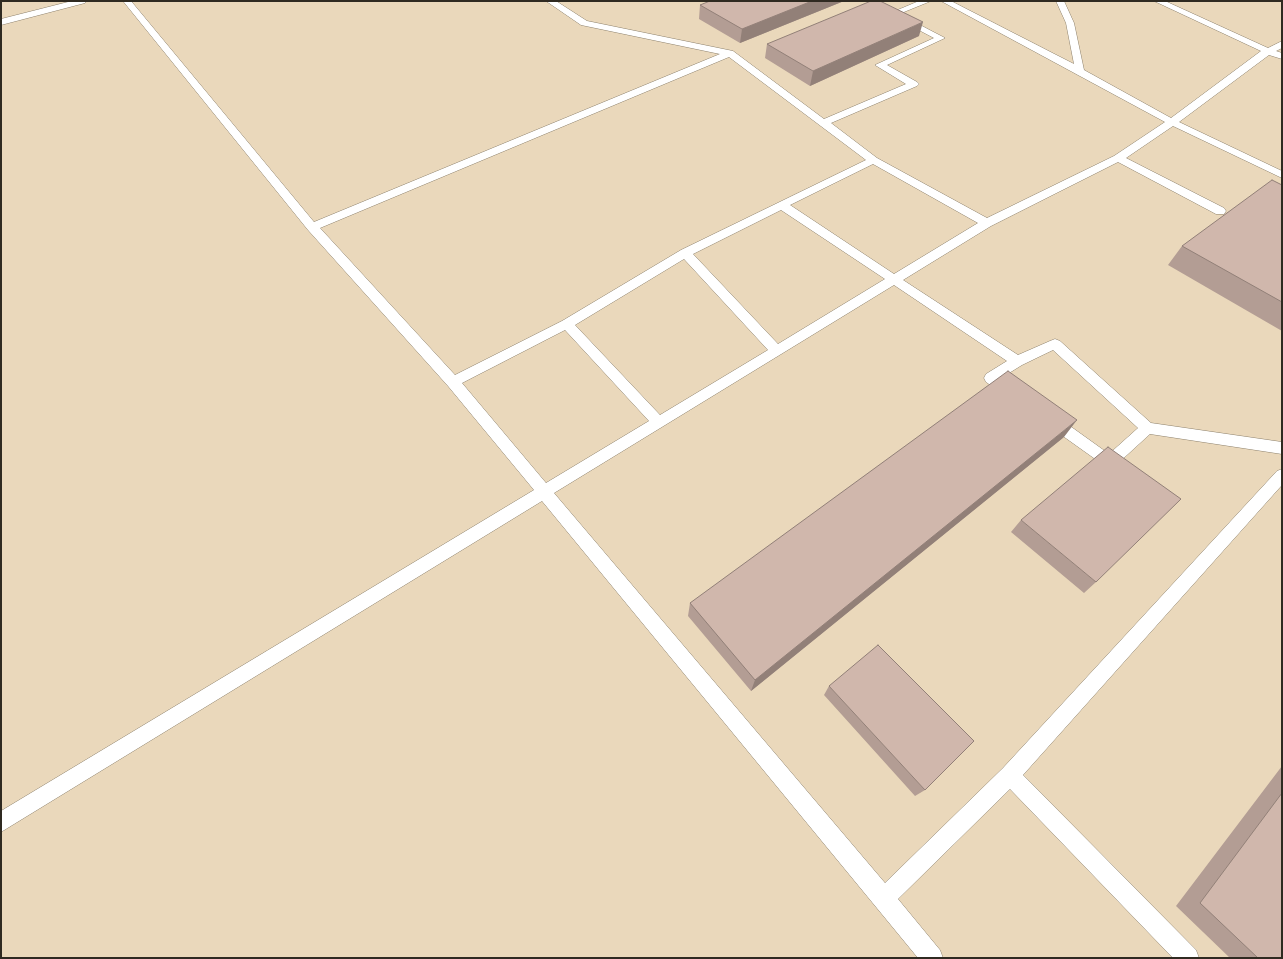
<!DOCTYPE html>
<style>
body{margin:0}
#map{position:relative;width:1283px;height:959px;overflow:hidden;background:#f2e4ce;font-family:"Public Sans",sans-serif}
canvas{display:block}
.frame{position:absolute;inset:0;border:2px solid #2f2a21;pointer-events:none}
</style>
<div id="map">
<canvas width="1283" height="959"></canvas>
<div class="frame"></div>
</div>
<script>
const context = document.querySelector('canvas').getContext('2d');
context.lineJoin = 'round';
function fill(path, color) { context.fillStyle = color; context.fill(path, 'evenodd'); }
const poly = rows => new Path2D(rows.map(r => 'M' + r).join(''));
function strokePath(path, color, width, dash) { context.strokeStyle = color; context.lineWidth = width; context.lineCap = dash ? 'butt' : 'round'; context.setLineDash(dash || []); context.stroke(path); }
const built = poly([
 [1,1,1282,1,1282,958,1,958]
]);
const lane = poly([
 [72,1,86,1,85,3,1,25,1,19,72,1],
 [123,1,131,1,314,222,720,54,581,25,546,1,556,1,587,21,733,51,824,119,906,84,875,65,934,38,888,14,919,1,931,1,899,14,945,38,887,65,917,82,919,84,917,86,831,123,877,158,987,218,1114,156,1165,122,941,1,951,1,1074,64,1066,23,1056,1,1064,1,1074,23,1084,70,1171,118,1261,51,1154,1,1165,1,1268,48,1282,41,1282,48,1276,51,1282,53,1282,59,1269,55,1179,122,1282,171,1282,178,1173,126,1126,158,1224,208,1226,211,1224,214,1216,214,1118,162,991,226,903,280,1018,355,1050,341,1055,339,1060,341,1151,423,1282,442,1282,454,1150,434,1115,466,1110,468,1105,466,1046,424,1044,420,1046,416,1051,414,1056,416,1109,454,1138,428,1053,350,1022,365,1001,378,1017,388,1019,392,1017,396,1012,397,1007,396,986,382,984,378,986,374,1007,361,894,285,554,493,885,883,1003,768,1277,471,1282,469,1282,485,1023,775,1196,950,1199,958,1173,958,1010,789,898,899,940,950,943,958,918,958,542,501,1,832,1,811,534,490,448,386,308,230,123,1],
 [729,57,866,160,681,250,562,321,455,375,320,228,729,57],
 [873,164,978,223,894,274,790,205,873,164],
 [781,210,885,279,778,344,693,254,781,210],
 [684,259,768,350,660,415,575,325,684,259],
 [565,330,649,421,546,483,462,383,565,330]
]);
const wall = poly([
 [844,1,740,43,699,19,700,5],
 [919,36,810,86,765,58,767,44],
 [1282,185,1282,331,1168,265,1182,246],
 [1064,437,751,691,688,616,690,603],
 [1021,520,1096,582,1084,593,1011,532],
 [829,686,925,790,915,796,824,695],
 [1282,766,1282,958,1230,958,1176,906]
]);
const shadedWall = poly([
 [812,1,844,1,740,43,742,29],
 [923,22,919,36,810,86,813,71],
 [1077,420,1064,437,751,691,755,680]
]);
const building = poly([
 [710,1,812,1,742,29,700,5,710,1],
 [871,1,880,1,923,22,813,71,767,44,871,1],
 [1272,180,1282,185,1282,302,1182,246,1272,180],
 [1008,371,1077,420,755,680,690,603,1008,371],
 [1108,447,1181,499,1096,582,1021,520,1108,447],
 [878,645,974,741,925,790,829,686,878,645],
 [1282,793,1282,958,1258,958,1200,903,1282,793]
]);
fill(built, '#ead8bb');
strokePath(lane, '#8e826d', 1);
fill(lane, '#fff');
fill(wall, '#b39d94');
fill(shadedWall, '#928078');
fill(building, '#d0b7ac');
strokePath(building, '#928078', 1);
</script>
